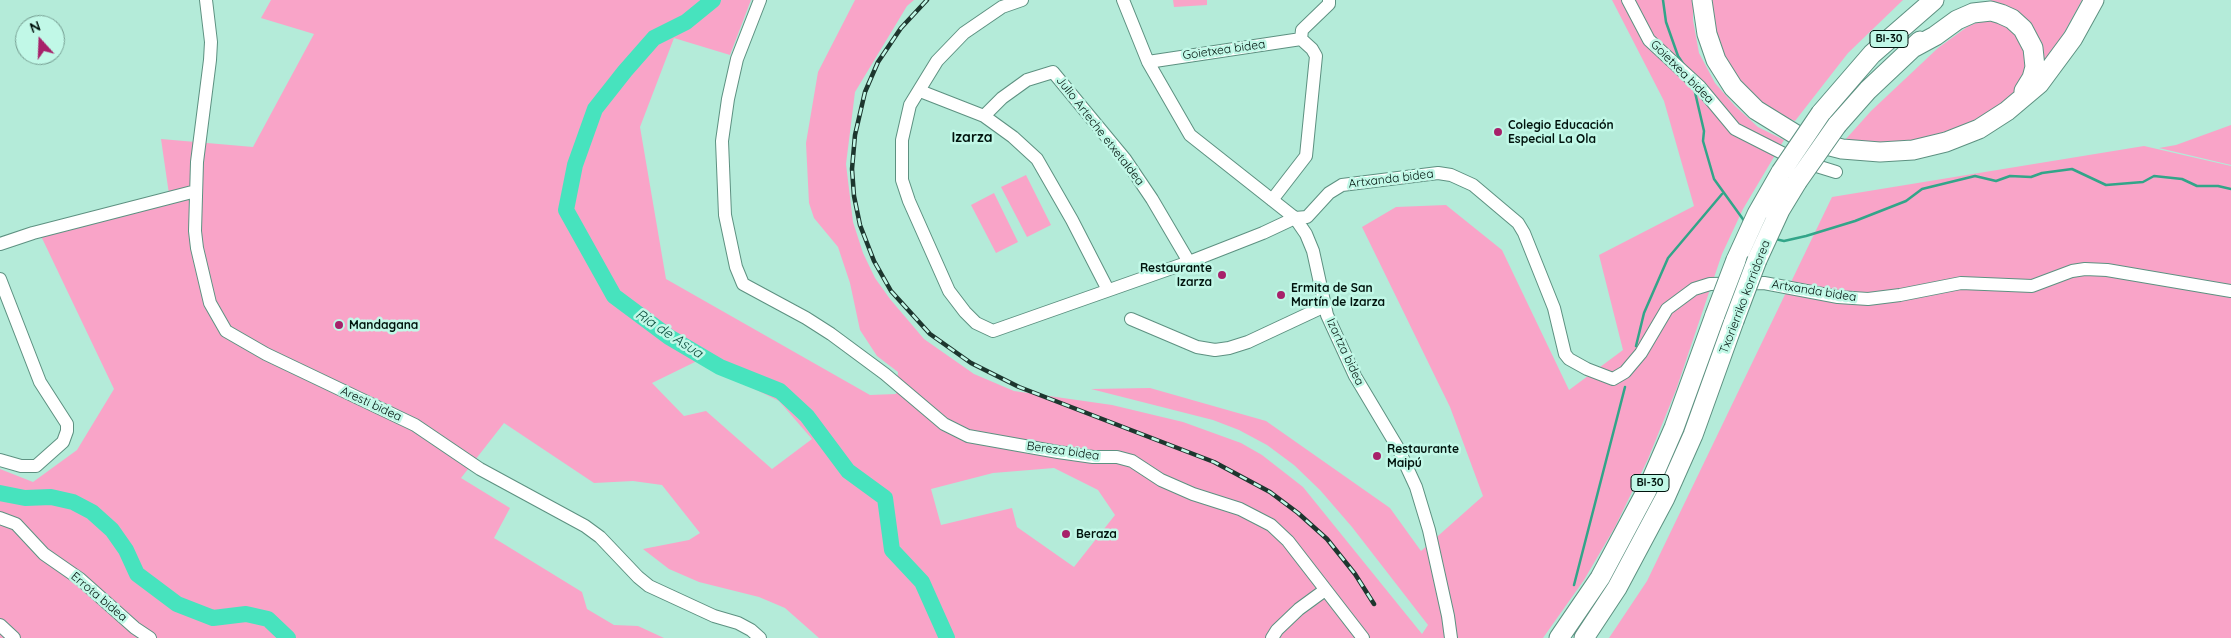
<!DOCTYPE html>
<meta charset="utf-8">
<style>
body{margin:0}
#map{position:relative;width:2231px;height:638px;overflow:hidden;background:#b4ebd9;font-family:Quicksand,sans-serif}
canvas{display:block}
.north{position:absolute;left:15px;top:15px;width:50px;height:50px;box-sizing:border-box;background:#c1f8e7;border:1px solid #749c90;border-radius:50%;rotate:340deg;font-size:14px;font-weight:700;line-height:20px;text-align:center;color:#00130d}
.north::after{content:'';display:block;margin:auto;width:18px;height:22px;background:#a7216a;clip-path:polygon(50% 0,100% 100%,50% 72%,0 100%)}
</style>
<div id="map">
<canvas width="2231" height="638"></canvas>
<div class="north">N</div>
</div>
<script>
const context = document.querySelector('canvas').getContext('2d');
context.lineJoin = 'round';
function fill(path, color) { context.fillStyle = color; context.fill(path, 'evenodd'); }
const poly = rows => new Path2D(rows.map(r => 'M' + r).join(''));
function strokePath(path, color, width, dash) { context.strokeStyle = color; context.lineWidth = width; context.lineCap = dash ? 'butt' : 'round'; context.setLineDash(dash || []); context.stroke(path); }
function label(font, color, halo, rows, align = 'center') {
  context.font = font + ' Quicksand,sans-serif'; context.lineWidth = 5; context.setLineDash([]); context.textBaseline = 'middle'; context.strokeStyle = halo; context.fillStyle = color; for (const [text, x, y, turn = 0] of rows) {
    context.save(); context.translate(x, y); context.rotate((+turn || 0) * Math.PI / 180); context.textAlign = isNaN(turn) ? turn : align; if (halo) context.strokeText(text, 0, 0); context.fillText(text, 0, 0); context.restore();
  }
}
const green = poly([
 [271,0,751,0,730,55,674,38,640,127,666,279,870,395,896,394,898,372,877,356,860,330,850,283,838,247,814,218,809,203,806,143,818,72,855,0,914,0,907,6,855,92,846,164,853,222,863,253,875,278,890,299,924,339,974,374,1014,391,1112,405,1183,422,1241,443,1262,455,1303,487,1422,634,1428,625,1352,527,1320,490,1294,465,1267,445,1239,430,1213,420,1091,389,1150,388,1266,421,1390,508,1421,551,1483,496,1450,407,1362,227,1396,207,1446,205,1502,250,1569,390,1623,350,1599,255,1694,206,1664,101,1612,0,1693,0,1693,20,1699,53,1715,83,1735,106,1758,127,1784,140,1743,209,1722,254,1676,390,1648,459,1615,527,1584,580,1543,638,819,638,785,608,759,597,699,582,669,569,643,549,689,540,700,533,662,485,633,481,594,483,504,423,461,478,510,508,494,538,582,592,587,609,614,625,638,626,664,638,0,638,0,469,33,482,77,450,114,389,41,236,170,201,161,139,253,147,314,34,261,18],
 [697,361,779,401,812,439,772,469,706,411,684,416,652,383],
 [1054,468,1098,490,1115,515,1074,567,1017,527,1012,508,941,525,931,489,993,473],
 [1173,0,1207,0,1207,5,1174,7],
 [1710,0,1903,0,1848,53,1795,121,1774,112,1750,92,1729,65,1715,40],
 [1992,0,2082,0,2048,62,2043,61,2028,23,2019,12,2005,6,1985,4],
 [1983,20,2004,24,2014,31,2025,50,2027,73,2015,92,2006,103,1977,122,1926,141,1865,144,1845,140,1871,111,1938,48,1967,27],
 [2231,125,2231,165,2159,148,2176,145],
 [2144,146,2231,166,2231,638,1609,638,1647,581,1832,197],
 [1026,175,1051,225,1027,237,1001,187],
 [994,193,1018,242,996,253,971,205]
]);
const stream = poly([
 [1663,0,1666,22,1678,56,1684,65],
 [1694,88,1704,131,1703,141,1714,179,1745,222],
 [1775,239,1784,241,1806,236,1855,221,1906,201,1922,189,1975,176,1996,181,2010,176,2031,177,2042,173,2072,169,2106,185,2143,182,2154,176,2182,179,2197,186,2218,186,2231,189],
 [1636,346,1644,313,1668,258,1722,194],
 [1574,585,1625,387]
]);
const river = poly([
 [713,0,686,22,654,38,625,71,595,109,575,165,566,210,614,296,669,337,720,367,780,391,807,416,848,471,885,498,892,550,922,582,947,638],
 [0,493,25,498,51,497,73,502,92,512,112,530,126,550,137,574,177,604,213,618,246,614,268,619,288,638]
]);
const minor = poly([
 [206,0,211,42,210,60,197,162,195,231,197,248,210,303,226,331,266,354,415,425,480,469,585,526,600,537,638,577,649,586,714,616,738,623,751,630,760,638],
 [760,0,737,59,728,99,722,141,725,215,736,267,743,284,806,318,831,334,885,374,944,424,968,436,1058,452,1093,457,1117,457,1132,461,1161,480,1193,494,1240,509,1271,525,1288,541,1363,638],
 [1022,0,1002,7,964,33,937,61,910,105,902,140,902,180,909,201,949,291,965,312,976,323,993,331,1189,262,1263,233,1295,218,1307,217,1329,193,1342,185,1438,173,1451,175,1473,185,1518,223,1524,233,1554,308,1565,354,1569,359,1587,369,1613,379,1625,372,1641,353,1667,309,1694,289,1710,284,1764,283,1838,297,1868,299,1900,295,1961,283,2032,286,2072,271,2085,269,2107,270,2231,291],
 [1123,0,1148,62,1190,135,1295,218,1306,234,1313,251,1327,315,1355,376,1398,448,1416,487,1429,530,1448,616,1451,638],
 [1628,0,1649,40,1700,87,1735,129,1794,159,1836,172],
 [1301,39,1302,30,1329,4,1329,0],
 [1148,62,1301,39,1312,49,1316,56,1306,156,1272,200],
 [920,91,984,116,1013,137,1037,159,1072,220,1108,290],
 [984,116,1002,98,1027,80,1053,72,1125,159,1152,199,1189,262],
 [0,244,33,233,196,191],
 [0,279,40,382,67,424,67,431,63,442,36,466,21,466,0,460],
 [1131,319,1197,347,1215,350,1229,348,1248,342,1325,306],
 [0,518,16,524,44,554,80,579,135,628,150,638],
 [0,625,14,638],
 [1272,638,1277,630,1299,609,1325,590]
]);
const highway = poly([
 [1702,0,1707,34,1716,60,1733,87,1756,110,1803,139,1842,149,1880,152,1913,150,1946,142,1979,129,2007,111,2039,84,2073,38,2094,0],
 [1911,49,1935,36,1957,20,1973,13,1991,11,2001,14,2012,19,2023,29,2033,48,2035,67,2032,78,2024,91],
 [1821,113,1872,54,1934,0],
 [1837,125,1868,90,1920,41],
 [1736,260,1757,214,1781,172],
 [1757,260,1780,210,1797,182],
 [1559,638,1600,578,1647,490,1674,428,1715,315],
 [1584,638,1617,588,1665,498,1693,435,1734,321]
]);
const rail = poly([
 [927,0,901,28,878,62,865,92,855,135,852,169,854,196,860,225,874,261,891,291,930,334,971,363,1019,387,1214,462,1270,492,1298,513,1327,539,1355,574,1374,604]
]);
const highwayBridge = poly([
 [1781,172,1821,113],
 [1797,182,1837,125],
 [1715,315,1736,260],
 [1734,321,1757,260]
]);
const markers = [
 [1498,132,5,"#a7216a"],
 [1222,275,5,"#a7216a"],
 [1281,295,5,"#a7216a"],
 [339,325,5,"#a7216a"],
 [1377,456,5,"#a7216a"],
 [1066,534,5,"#a7216a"]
];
const shields = [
 [1889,39,38],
 [1650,483,38]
];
const shieldNames = [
 ["BI-30",1889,39],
 ["BI-30",1650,483]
];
const streetNames = [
 ["Goietxea bidea",1224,50,-8],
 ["Goietxea bidea",1682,72,45],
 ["Julio Arteche etxetaldea",1100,131,52],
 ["Artxanda bidea",1391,179,-7],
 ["Artxanda bidea",1814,291,9],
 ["Txorierriko korridorea",1745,297,-69],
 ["Izartza bidea",1345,352,65],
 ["Aresti bidea",371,404,25],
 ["Bereza bidea",1063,451,8],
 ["Errota bidea",99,597,40]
];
const poiNames = [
 ["Colegio Educación",1508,125],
 ["Especial La Ola",1508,139],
 ["Restaurante",1212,268,"right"],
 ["Izarza",1212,282,"right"],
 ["Ermita de San",1291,288],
 ["Martín de Izarza",1291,302],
 ["Mandagana",349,325],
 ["Restaurante",1387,449],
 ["Maipú",1387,463],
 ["Beraza",1076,534]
];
const neighbourhoodNames = [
 ["Izarza",972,138]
];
const waterNames = [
 ["Ría de Asua",669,334,33]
];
fill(green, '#f9a4c8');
strokePath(stream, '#32a589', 2.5);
strokePath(river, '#47e3be', 16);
strokePath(minor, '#5d9181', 14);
strokePath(highway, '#5d9181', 21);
strokePath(minor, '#fff', 12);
strokePath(highway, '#fff', 19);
strokePath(rail, '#1d362e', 4.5);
strokePath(rail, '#c1f8e7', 2.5, [8]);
strokePath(highwayBridge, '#5d9181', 21, []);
strokePath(highwayBridge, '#fff', 19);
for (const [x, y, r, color] of markers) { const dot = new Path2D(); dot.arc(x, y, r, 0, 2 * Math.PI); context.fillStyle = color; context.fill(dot); strokePath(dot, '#c1f8e7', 2); }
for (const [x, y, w] of shields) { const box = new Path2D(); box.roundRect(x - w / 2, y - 8.5, w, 17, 4); context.fillStyle = '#c1f8e7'; context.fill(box); strokePath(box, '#00130d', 1); }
label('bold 11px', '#00130d', null, shieldNames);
label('12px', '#00130d', '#c1f8e7', streetNames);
label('bold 12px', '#00130d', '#c1f8e7', poiNames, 'left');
label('bold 14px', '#00130d', '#c1f8e7', neighbourhoodNames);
label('italic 14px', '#0f5141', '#c1f8e7', waterNames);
</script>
